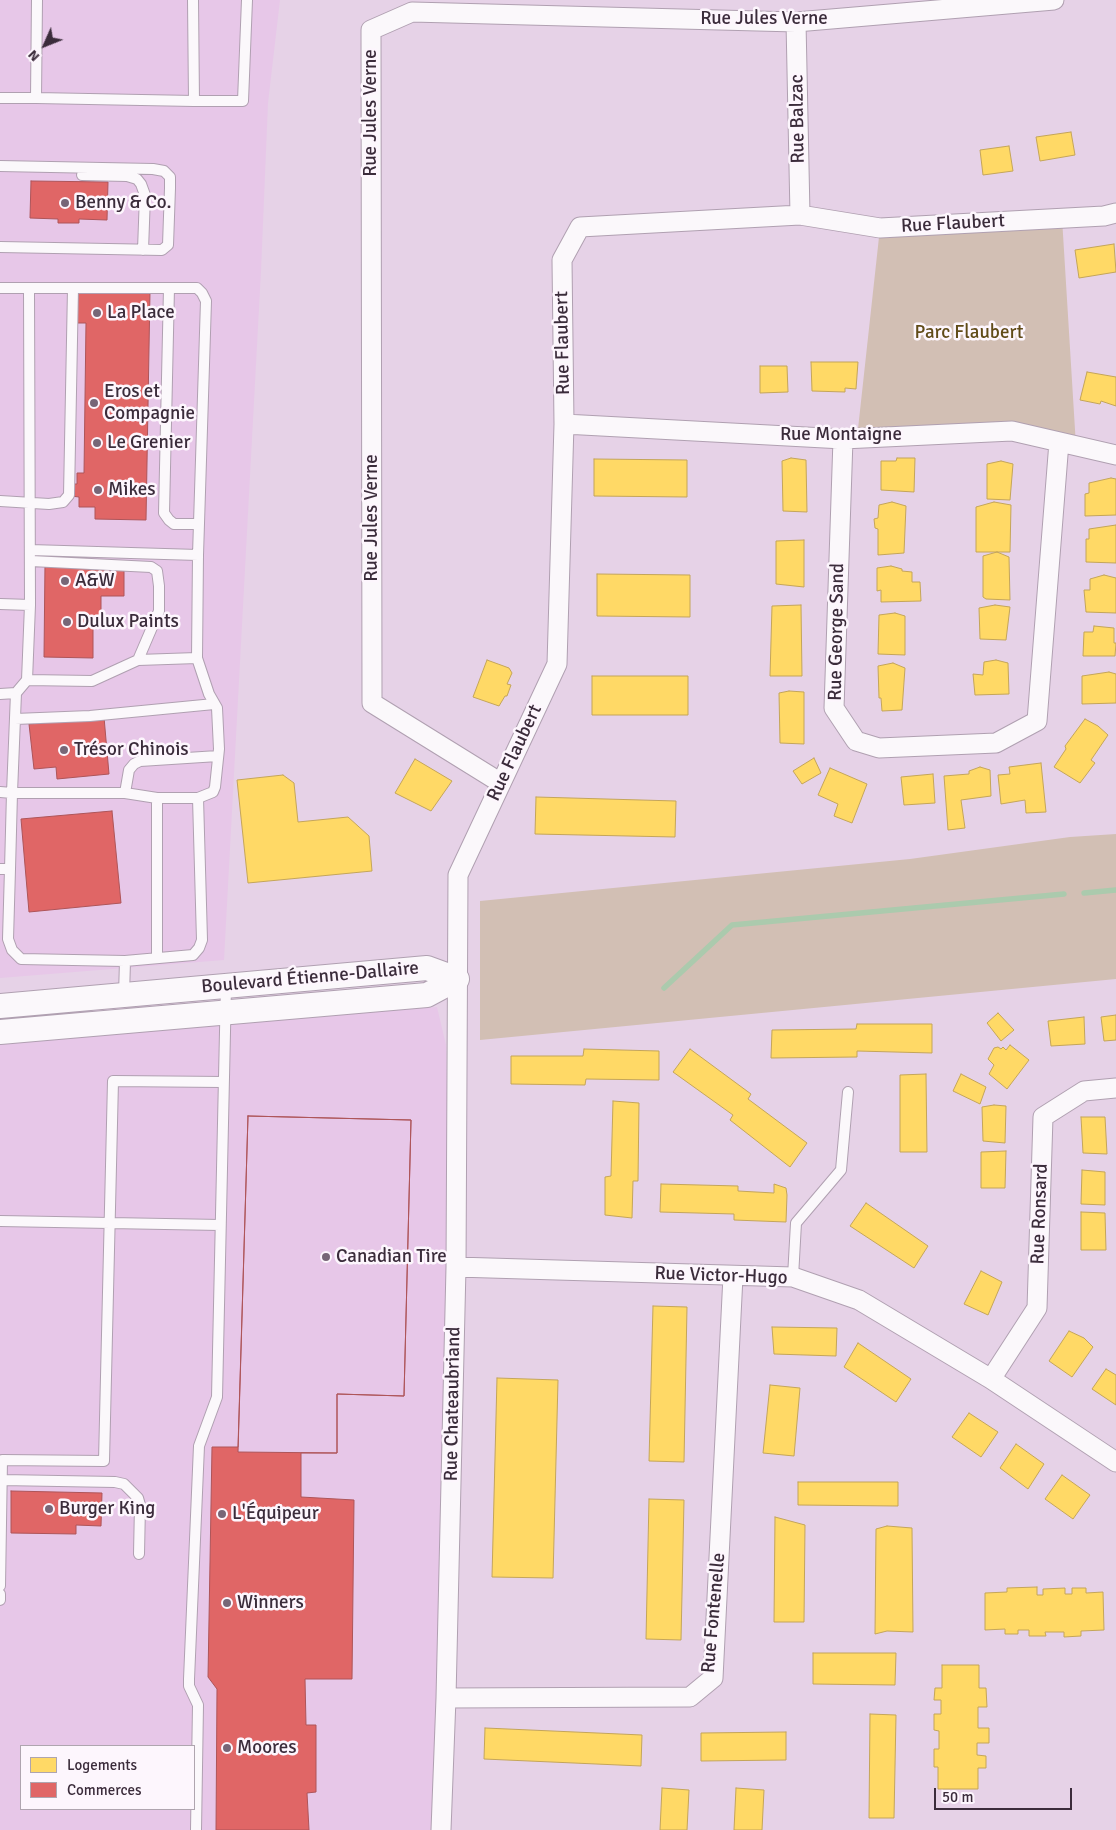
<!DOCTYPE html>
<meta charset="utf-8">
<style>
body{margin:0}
#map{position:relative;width:1116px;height:1830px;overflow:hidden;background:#e6d2e7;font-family:Signika,sans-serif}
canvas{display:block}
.legend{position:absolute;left:20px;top:1745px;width:175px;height:65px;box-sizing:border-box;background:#fdf6fd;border:1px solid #afa5af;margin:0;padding:6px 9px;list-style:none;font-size:15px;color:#3b2c3b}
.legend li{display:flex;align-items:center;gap:10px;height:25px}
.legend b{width:25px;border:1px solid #afa5af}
.north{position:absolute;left:20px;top:20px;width:50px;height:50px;-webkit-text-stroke:4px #fdf6fd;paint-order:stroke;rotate:226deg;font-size:14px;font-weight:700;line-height:20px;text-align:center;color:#3b2c3b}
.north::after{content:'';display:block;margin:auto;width:18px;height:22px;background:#3b2c3b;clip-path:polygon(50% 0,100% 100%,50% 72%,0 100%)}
.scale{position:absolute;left:934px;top:1788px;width:138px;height:22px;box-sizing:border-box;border:2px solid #3b2c3b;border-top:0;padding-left:6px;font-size:15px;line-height:18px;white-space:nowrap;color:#3b2c3b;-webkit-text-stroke:4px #fdf6fd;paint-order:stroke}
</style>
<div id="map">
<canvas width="1116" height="1830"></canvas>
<ul class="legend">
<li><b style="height:14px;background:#ffd966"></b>Logements</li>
<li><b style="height:14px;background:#e06666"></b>Commerces</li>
</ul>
<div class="north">N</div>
<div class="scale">50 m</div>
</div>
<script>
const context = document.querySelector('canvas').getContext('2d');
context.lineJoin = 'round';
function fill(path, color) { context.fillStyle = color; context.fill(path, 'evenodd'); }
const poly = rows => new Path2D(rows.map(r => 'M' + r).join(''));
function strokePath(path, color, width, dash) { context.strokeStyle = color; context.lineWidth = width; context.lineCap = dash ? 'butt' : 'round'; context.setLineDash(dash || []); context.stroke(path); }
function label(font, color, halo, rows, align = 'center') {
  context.font = font + ' Signika,sans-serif'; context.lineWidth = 5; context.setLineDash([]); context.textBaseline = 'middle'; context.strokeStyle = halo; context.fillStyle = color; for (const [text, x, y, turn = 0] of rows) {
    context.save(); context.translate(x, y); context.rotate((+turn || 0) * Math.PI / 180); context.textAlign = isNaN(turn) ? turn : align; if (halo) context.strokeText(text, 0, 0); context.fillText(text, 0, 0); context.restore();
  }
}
const built = poly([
 [0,0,280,0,268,103,261,271,224,960,0,978],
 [437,1007,446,1045,450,1239,439,1830,0,1830,0,1043],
 [21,1746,194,1746,194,1809,21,1809]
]);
const green = poly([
 [1062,218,1076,446,1012,431,857,438,880,228],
 [1116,834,1116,979,480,1040,480,901,910,859,1070,837]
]);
const homes = poly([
 [1071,132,1075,155,1040,161,1036,137,1071,132],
 [1009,146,1013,171,983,175,980,150,1009,146],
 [1114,244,1116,272,1079,278,1075,250,1114,244],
 [811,362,858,362,856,389,845,388,845,392,812,391,811,362],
 [760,366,787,366,788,392,760,393,760,366],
 [1087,372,1116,377,1116,406,1101,401,1100,404,1080,400,1087,372],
 [791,458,806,460,807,512,783,511,782,461,791,458],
 [897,458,915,458,914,492,881,490,881,461,896,461,897,458],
 [594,459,687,460,687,497,594,496,594,459],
 [1001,461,1013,464,1010,500,987,499,987,464,1001,461],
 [1111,478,1116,479,1116,515,1085,516,1085,494,1089,493,1089,483,1111,478],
 [892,502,906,506,904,553,878,555,878,529,875,528,874,519,878,518,879,505,892,502],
 [994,502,1011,505,1010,552,976,552,976,507,994,502],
 [1116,525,1116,563,1086,562,1086,539,1089,539,1089,529,1116,525],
 [804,540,804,587,776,584,776,541,804,540],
 [997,552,1009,557,1010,600,986,599,983,597,983,556,997,552],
 [891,566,902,569,902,571,912,572,912,582,920,582,921,601,881,602,881,590,877,591,877,568,891,566],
 [597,574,690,575,690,617,597,616,597,574],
 [1104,575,1116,578,1116,613,1086,612,1084,590,1090,590,1090,579,1104,575],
 [801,605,802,676,770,676,772,606,801,605],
 [995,605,1010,607,1006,640,980,639,979,608,995,605],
 [895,613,905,616,905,655,878,654,879,615,895,613],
 [1094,626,1114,628,1114,643,1116,643,1115,656,1083,656,1084,632,1093,632,1094,626],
 [487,660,509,668,512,673,507,684,511,685,507,696,505,696,499,706,473,697,487,660],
 [996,660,1008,663,1009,694,975,695,973,674,983,675,984,662,996,660],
 [893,663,905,668,902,710,882,711,881,698,879,698,878,666,893,663],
 [1109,672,1116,674,1116,703,1082,704,1082,676,1109,672],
 [592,676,688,676,688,715,592,715,592,676],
 [789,691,804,692,804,744,780,743,779,693,789,691],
 [1085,719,1098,726,1108,735,1091,760,1095,763,1080,783,1054,767,1066,749,1065,746,1085,719],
 [814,758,821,773,802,784,793,771,814,758],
 [415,759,452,781,431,811,395,793,415,759],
 [1041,763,1046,812,1026,813,1025,800,1001,804,998,775,1010,774,1009,767,1041,763],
 [980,767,990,770,991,796,961,800,965,828,948,830,944,776,969,774,969,771,980,767],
 [830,768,867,784,852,823,834,816,838,804,818,795,830,768],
 [933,774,935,803,904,805,901,777,933,774],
 [283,775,294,783,298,822,348,817,369,836,372,871,248,883,237,780,283,775],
 [536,797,676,801,675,837,535,834,536,797],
 [998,1013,1014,1030,1001,1041,987,1023,998,1013],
 [1116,1015,1116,1040,1104,1041,1101,1017,1116,1015],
 [1084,1017,1085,1044,1051,1046,1048,1021,1084,1017],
 [857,1024,932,1024,932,1053,857,1051,857,1057,771,1058,772,1030,856,1029,857,1024],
 [1010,1045,1029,1060,1007,1089,989,1074,994,1065,988,1059,994,1048,998,1047,1001,1049,1003,1047,1006,1050,1010,1045],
 [584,1049,659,1051,659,1080,586,1079,585,1085,511,1084,511,1056,583,1056,584,1049],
 [690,1049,751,1094,748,1099,807,1143,790,1167,730,1120,733,1115,673,1072,690,1049],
 [926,1074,927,1152,900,1152,900,1075,926,1074],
 [961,1074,986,1087,980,1104,953,1091,961,1074],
 [613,1101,639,1103,638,1181,633,1181,632,1218,605,1215,605,1177,611,1176,613,1101],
 [994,1105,1006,1106,1005,1143,983,1141,982,1107,994,1105],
 [1081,1117,1105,1117,1107,1154,1083,1153,1081,1117],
 [1006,1151,1005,1188,981,1188,981,1152,1006,1151],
 [1082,1170,1105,1172,1105,1205,1081,1204,1082,1170],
 [661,1184,738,1186,738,1191,774,1193,774,1184,786,1188,787,1195,786,1222,734,1220,734,1214,660,1212,661,1184],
 [866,1203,928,1246,914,1268,850,1226,866,1203],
 [1081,1212,1105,1213,1106,1250,1081,1250,1081,1212],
 [981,1271,1002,1282,988,1315,964,1304,981,1271],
 [653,1306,687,1307,684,1462,649,1461,653,1306],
 [772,1327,837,1328,836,1356,774,1354,772,1327],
 [1069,1331,1084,1338,1093,1347,1072,1377,1049,1361,1069,1331],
 [858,1343,911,1379,896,1402,844,1367,858,1343],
 [1106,1369,1116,1375,1116,1405,1092,1389,1106,1369],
 [497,1378,558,1380,553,1578,492,1577,497,1378],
 [770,1385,800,1388,794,1456,763,1453,770,1385],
 [969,1413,998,1432,981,1457,952,1437,969,1413],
 [1016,1444,1044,1464,1028,1489,1000,1468,1016,1444],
 [1062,1475,1090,1495,1073,1519,1045,1499,1062,1475],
 [798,1482,898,1482,898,1506,798,1505,798,1482],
 [649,1499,684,1500,681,1640,646,1639,649,1499],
 [775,1517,805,1525,804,1622,774,1622,775,1517],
 [887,1526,912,1528,913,1632,887,1631,875,1634,876,1529,887,1526],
 [1037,1587,1037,1595,1043,1595,1043,1589,1065,1588,1065,1594,1072,1594,1072,1588,1086,1588,1086,1593,1103,1592,1104,1630,1081,1631,1081,1636,1064,1637,1064,1632,1045,1632,1046,1636,1029,1636,1029,1630,1018,1630,1018,1634,1005,1634,1005,1629,985,1630,985,1593,1007,1592,1007,1588,1037,1587],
 [813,1653,896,1653,895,1685,813,1684,813,1653],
 [942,1665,979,1665,979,1688,986,1688,987,1707,978,1707,978,1728,989,1728,989,1743,977,1743,977,1755,986,1756,986,1768,978,1768,978,1789,938,1789,938,1767,934,1767,934,1749,939,1749,939,1731,934,1730,934,1714,941,1714,941,1700,934,1700,935,1688,942,1688,942,1665],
 [870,1714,896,1715,894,1818,869,1818,870,1714],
 [485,1728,642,1735,641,1766,484,1759,485,1728],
 [786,1732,786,1760,701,1761,701,1733,786,1732],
 [662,1788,689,1790,687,1830,660,1830,662,1788],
 [736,1788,764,1790,762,1830,734,1830,736,1788]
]);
const shops = poly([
 [31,181,108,182,107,220,79,219,79,223,58,223,58,219,30,218,31,181],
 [76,290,150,291,146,520,95,519,95,507,79,507,79,497,71,496,71,484,77,484,77,473,84,473,86,323,76,323,76,290],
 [45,564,124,566,124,596,101,596,101,623,93,623,93,658,44,657,45,564],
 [104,717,109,774,57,779,56,767,34,769,29,724,104,717],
 [112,811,121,903,29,912,21,819,112,811],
 [248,1116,411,1120,404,1396,337,1394,337,1453,301,1453,301,1497,354,1500,352,1679,305,1679,306,1725,316,1725,316,1792,307,1793,309,1830,216,1830,217,1689,208,1677,212,1447,238,1447,248,1116],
 [248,1116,411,1120,404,1396,337,1394,337,1453,238,1452,248,1116],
 [11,1491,102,1493,101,1526,76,1525,76,1534,11,1533,11,1491]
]);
const stream = poly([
 [1084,893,1116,890],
 [664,988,732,925,1064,894]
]);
const service = poly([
 [37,0,36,98,194,101,193,0],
 [0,98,36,98],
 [194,101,243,101,247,0],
 [0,166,153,169,164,171,170,177,170,188,168,245,162,250,0,247],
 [82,175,127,176,137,179,141,184,145,195,143,250],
 [0,288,197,288,202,293,206,301,198,555,30,550],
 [169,288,164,513,169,520,174,524,199,524],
 [0,501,49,504,63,502,69,495,73,288],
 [0,604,30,605],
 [138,660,197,658,198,555],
 [27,680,92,681,138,660,159,611,159,586,157,571,151,567,31,561],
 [16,693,27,680,30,605,29,288],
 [0,694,16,693,12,793,125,793,157,798],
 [15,719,90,716,214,704],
 [0,792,12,793,10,869],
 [125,793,129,770,134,764,140,761,218,756],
 [0,869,10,869,8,939,12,950,21,959,125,961],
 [157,958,157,798,198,798],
 [124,995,125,961,193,955,199,948,202,940,198,798,213,792,215,787,219,749,217,708,209,694,197,658],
 [0,1221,220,1225],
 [793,1277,796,1223,841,1170,848,1092],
 [2,1480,115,1482,124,1484,138,1498,140,1505,139,1554],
 [0,1586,2,1460,104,1461,113,1081,223,1082],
 [0,1594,0,1600],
 [196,1830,198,1705,189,1686,189,1679,199,1446,217,1397,226,986]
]);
const minor = poly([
 [796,22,800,215],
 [564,424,843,439,1012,431,1116,455],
 [843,439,834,708,856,741,879,748,996,743,1037,721,1059,442],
 [501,783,372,703,371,30,412,12,796,22,1054,0],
 [456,1267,793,1277,859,1300,991,1379,1116,1462],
 [991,1379,1037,1308,1043,1117,1084,1091,1116,1088],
 [446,1698,690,1697,713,1678,733,1276],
 [441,1830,446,1698,456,1267,458,875,557,664,564,424,562,260,580,227,800,215,880,228,1104,216,1116,213]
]);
const tertiary = poly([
 [0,1006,427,968,457,979],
 [0,1032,427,995,457,979]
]);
const markers = [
 [65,203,5,"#767"],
 [97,313,5,"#767"],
 [94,403,5,"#767"],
 [97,443,5,"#767"],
 [98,490,5,"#767"],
 [65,581,5,"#767"],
 [67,622,5,"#767"],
 [64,750,5,"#767"],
 [326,1257,5,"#767"],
 [49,1509,5,"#767"],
 [222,1514,5,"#767"],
 [227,1603,5,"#767"],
 [227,1748,5,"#767"]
];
const streetNames = [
 ["Rue Jules Verne",764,19],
 ["Rue Jules Verne",371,113,-90],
 ["Rue Balzac",798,119,-91],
 ["Rue Flaubert",953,224,-3],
 ["Rue Flaubert",563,343,-91],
 ["Rue Montaigne",841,435],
 ["Rue Jules Verne",372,518,-90],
 ["Rue George Sand",837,632,-89],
 ["Rue Flaubert",515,753,-65],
 ["Boulevard Étienne-Dallaire",310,978,-5],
 ["Rue Ronsard",1040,1214,-88],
 ["Rue Victor-Hugo",721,1276,2],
 ["Rue Chateaubriand",453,1404,-89],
 ["Rue Fontenelle",714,1613,-85]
];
const poiNames = [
 ["Benny & Co.",75,203],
 ["La Place",107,313],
 ["Eros et",104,392],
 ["Compagnie",104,414],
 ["Le Grenier",107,443],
 ["Mikes",108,490],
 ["A&W",75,581],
 ["Dulux Paints",77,622],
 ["Trésor Chinois",74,750],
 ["Canadian Tire",336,1257],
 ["Burger King",59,1509],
 ["L'Équipeur",232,1514],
 ["Winners",237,1603],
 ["Moores",237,1748]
];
const parkNames = [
 ["Parc Flaubert",969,333]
];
fill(built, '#e7c7e8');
fill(green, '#d2bfb4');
fill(homes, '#ffd966');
strokePath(homes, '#c4a559', 1);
fill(shops, '#e06666');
strokePath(shops, '#ae5559', 1);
strokePath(stream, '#abcaad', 5.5);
strokePath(service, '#b0a0b1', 12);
strokePath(minor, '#b0a0b1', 21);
strokePath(tertiary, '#b0a0b1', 26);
strokePath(service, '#fbf8fb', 10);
strokePath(minor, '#fbf8fb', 19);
strokePath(tertiary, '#fbf8fb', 24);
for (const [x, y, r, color] of markers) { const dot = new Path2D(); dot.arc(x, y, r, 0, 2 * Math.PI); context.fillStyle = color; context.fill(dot); strokePath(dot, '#fdf6fd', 2); }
label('19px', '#3b2c3b', '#fdf6fd', streetNames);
label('19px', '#3b2c3b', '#fdf6fd', poiNames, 'left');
label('19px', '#604b18', '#fdf6fd', parkNames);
</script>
